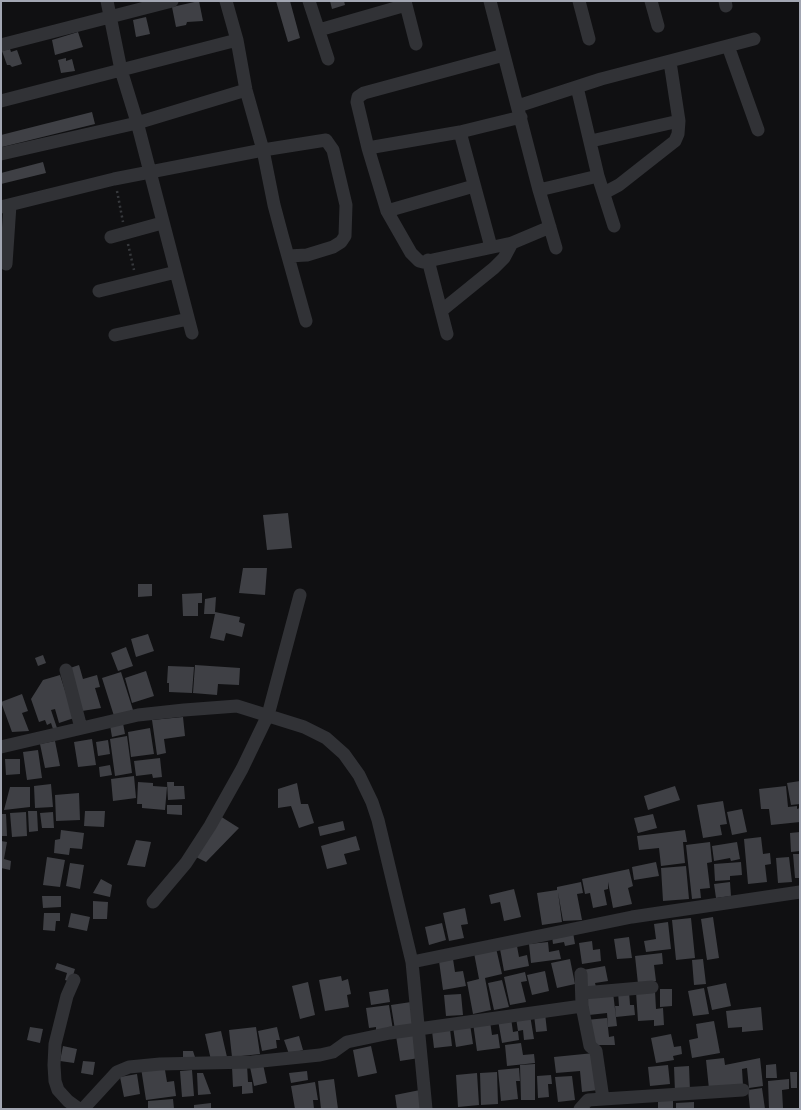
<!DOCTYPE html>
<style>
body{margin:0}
#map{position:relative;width:801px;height:1110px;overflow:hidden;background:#101012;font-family:"DM Sans",sans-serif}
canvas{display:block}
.frame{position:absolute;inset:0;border:2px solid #a2a6b2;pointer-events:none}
</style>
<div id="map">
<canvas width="801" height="1110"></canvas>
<div class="frame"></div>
</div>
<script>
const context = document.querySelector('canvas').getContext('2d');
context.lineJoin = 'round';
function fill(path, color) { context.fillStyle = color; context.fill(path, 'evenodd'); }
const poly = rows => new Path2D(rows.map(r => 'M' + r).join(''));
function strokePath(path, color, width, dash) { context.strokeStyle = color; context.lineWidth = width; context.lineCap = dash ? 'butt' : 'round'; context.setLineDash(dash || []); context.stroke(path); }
const building = poly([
 [199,1,203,21,187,22,186,25,176,27,172,7],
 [276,1,290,1,300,38,288,42],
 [330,1,344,1,345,5,332,9],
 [146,17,150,34,136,37,133,20],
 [78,32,83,47,55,55,52,40],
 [10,49,11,52,17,50,22,64,12,67,10,65,7,65,2,51],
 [66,58,66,61,72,59,75,71,61,73,58,60],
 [92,112,95,124,2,147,1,135],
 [43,162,46,173,1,184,1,173],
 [288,513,292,548,267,550,263,515],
 [243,568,267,568,265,595,239,593],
 [138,584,152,584,152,596,138,597],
 [202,593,202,603,198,603,198,616,183,616,182,594],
 [216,597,215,612,240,617,239,622,245,624,242,637,226,633,224,641,210,638,215,614,204,614,205,599],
 [148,634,154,651,136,657,131,639],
 [126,647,133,666,118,671,111,653],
 [43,655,46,663,38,666,35,658],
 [79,665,83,679,97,675,100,687,95,688,101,708,82,711,70,668],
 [195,665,240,668,239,685,218,684,217,695,193,693],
 [168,666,194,667,192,693,169,692,169,683,167,683],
 [146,671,154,696,132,703,125,678],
 [121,672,133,710,114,716,102,678],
 [60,675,74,718,59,723,55,709,51,710,57,728,53,729,51,723,47,725,45,720,39,722,31,699,43,680],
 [22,694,28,711,22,713,29,731,12,732,1,702],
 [183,717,185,736,164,739,166,753,157,755,152,720],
 [123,723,125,734,112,737,110,725],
 [150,728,154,754,131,757,128,732],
 [127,736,132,773,115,776,110,739],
 [92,739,96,765,78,767,74,742],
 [108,740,110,754,98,756,96,742],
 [55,741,60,766,45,768,40,744],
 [38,750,42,778,27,780,23,752],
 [160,758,162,777,153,778,152,774,136,776,134,761],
 [5,759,20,759,20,774,6,775],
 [110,765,112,775,100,777,99,767],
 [134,776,136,798,113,801,111,779],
 [800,781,800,804,791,805,787,783],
 [138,782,153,783,153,786,167,787,165,810,142,808,142,804,137,804],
 [167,782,174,782,174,786,184,786,185,799,168,800],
 [297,783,301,804,308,804,314,823,299,828,291,806,278,808,278,789],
 [51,784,53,807,35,808,34,786],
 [675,786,680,800,648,810,644,796],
 [786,786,788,807,797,806,797,809,800,808,800,822,771,825,769,809,761,809,759,789],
 [10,787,30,787,30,807,4,810],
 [79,793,80,820,56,821,55,795],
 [723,801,727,824,720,825,722,835,703,838,697,805],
 [167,805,182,805,182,815,167,814],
 [742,809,747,832,732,835,727,812],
 [28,811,37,811,38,831,29,832],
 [85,811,105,811,104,827,84,826],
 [26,812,27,836,12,837,10,813],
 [53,812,54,828,42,828,40,813],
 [1,814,6,814,7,836,1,836],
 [653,814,657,828,638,833,634,818],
 [220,816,239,828,206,862,194,856],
 [343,821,345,830,320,836,318,827],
 [61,830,84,833,82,849,70,848,69,855,54,853,55,840,60,839],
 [685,830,687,842,683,842,685,863,661,866,659,848,639,850,637,836],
 [800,832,800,851,791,852,790,833],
 [356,836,360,850,344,854,347,864,327,869,321,846],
 [761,837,763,854,770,853,771,864,765,865,767,882,748,884,744,839],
 [136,840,151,842,145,867,127,865],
 [1,841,7,842,4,859,11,861,10,870,1,868],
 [710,842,712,862,707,863,710,888,700,889,701,898,692,899,686,845],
 [737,842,740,859,731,861,730,858,714,861,712,846],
 [793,854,800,854,800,878,795,878],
 [47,857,65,860,60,887,43,885],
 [789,857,792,882,778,883,776,858],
 [656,862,659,876,634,880,632,867],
 [741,862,742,875,730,876,730,880,715,881,714,864],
 [70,863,84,865,80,889,66,886],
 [686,866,689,899,663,901,661,868],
 [629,869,633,886,628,888,632,904,613,908,608,882,608,889,604,890,607,905,593,908,590,893,585,894,582,879],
 [101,879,112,885,110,897,93,893],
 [581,882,583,893,577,894,582,920,563,921,558,892,562,922,542,925,537,893,557,890,557,887],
 [730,882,731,896,716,898,714,884],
 [514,889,521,917,504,921,500,902,491,904,489,895],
 [42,896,61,896,61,907,43,908],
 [93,901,108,902,107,919,93,919],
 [465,908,468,924,461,925,464,938,449,941,443,913],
 [44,913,60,913,60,921,56,921,55,931,43,930],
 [71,913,90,917,87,931,68,927],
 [713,917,719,958,707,960,701,919],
 [691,918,695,958,676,960,672,920],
 [668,922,671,949,646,952,644,941,656,939,654,924],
 [442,923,446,940,429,945,425,927],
 [573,932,575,944,565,946,564,942,553,944,552,936],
 [629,937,632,958,617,959,614,939],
 [592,941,593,950,600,949,601,961,582,964,579,943],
 [548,942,549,952,559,950,561,959,531,963,529,944],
 [517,946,519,957,527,955,529,966,504,971,500,949],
 [496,948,502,974,485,978,491,1010,473,1014,467,982,479,979,474,953],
 [662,953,663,964,654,965,656,981,638,984,635,956],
 [453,959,455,972,463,971,466,986,443,990,439,961],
 [570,959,575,984,557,988,551,963],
 [703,959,706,984,694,985,692,960],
 [57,963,75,969,71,982,65,980,67,973,55,969],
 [605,966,608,981,595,983,596,987,586,989,583,970],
 [545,971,549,991,532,995,527,975],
 [525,972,527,981,521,982,526,1002,510,1005,504,977],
 [341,976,342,981,348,979,351,994,347,995,349,1007,325,1011,319,980],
 [502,980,509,1007,494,1010,488,983],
 [308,982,315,1015,300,1019,292,986],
 [726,983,731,1006,712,1010,707,987],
 [704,988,709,1014,693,1016,688,991],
 [388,989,390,1002,371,1005,369,992],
 [660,989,672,989,672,1006,660,1007],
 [629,991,630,1005,634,1005,635,1015,616,1017,615,1006,619,1006,618,992],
 [655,991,656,1009,663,1008,664,1025,654,1026,654,1020,638,1021,636,992],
 [613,992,617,1026,608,1027,607,1013,589,1015,587,996],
 [461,994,463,1015,446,1016,444,995],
 [411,1002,415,1028,395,1030,391,1005],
 [389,1005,393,1030,376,1032,376,1027,369,1028,366,1008],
 [761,1007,763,1030,742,1032,742,1027,728,1028,726,1011],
 [545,1013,547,1031,536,1032,534,1015],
 [530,1015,534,1039,524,1040,523,1030,518,1031,516,1018],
 [511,1018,513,1032,518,1031,519,1040,502,1043,498,1020],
 [607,1018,609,1037,614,1036,615,1045,592,1045,586,1020],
 [490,1021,492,1035,498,1034,500,1048,477,1051,473,1023],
 [714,1021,720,1053,692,1058,689,1040,698,1038,696,1024],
 [470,1024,473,1044,456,1047,453,1027],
 [30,1027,43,1029,40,1043,27,1040],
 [256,1027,260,1054,232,1057,229,1030],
 [277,1027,280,1040,276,1040,277,1048,262,1051,258,1031],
 [450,1029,452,1046,434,1048,432,1031],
 [221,1031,227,1057,211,1060,205,1034],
 [414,1033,419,1058,400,1061,396,1036],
 [671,1034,674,1047,681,1046,682,1054,673,1056,674,1060,656,1063,651,1038],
 [299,1036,303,1050,289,1054,284,1040],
 [521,1043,523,1055,534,1054,535,1063,507,1066,505,1045],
 [63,1046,77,1049,74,1063,60,1061],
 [371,1046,377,1073,358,1077,353,1050],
 [183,1051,193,1051,196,1060,183,1060],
 [594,1053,598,1090,582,1092,580,1071,556,1073,554,1057],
 [724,1058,725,1065,760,1058,763,1086,749,1088,747,1068,742,1069,743,1085,709,1089,706,1060],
 [83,1061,95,1062,93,1075,81,1073],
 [164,1064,167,1082,174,1081,176,1096,146,1100,141,1068],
 [263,1064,267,1083,254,1086,250,1067],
 [535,1064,535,1100,521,1100,520,1065],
 [776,1064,777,1078,766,1078,766,1065],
 [247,1065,248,1082,252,1082,253,1093,242,1094,242,1086,233,1087,232,1067],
 [668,1065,670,1084,650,1086,648,1067],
 [689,1066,690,1091,675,1092,674,1067],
 [519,1068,520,1081,516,1081,518,1099,501,1101,498,1070],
 [192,1070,194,1096,182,1097,180,1071],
 [307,1071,308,1080,291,1083,289,1073],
 [497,1072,498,1104,481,1105,480,1073],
 [790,1072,797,1072,797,1088,791,1088],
 [197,1073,203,1073,211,1094,198,1095],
 [477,1073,479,1105,458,1107,456,1075],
 [137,1074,140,1094,124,1097,120,1077],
 [551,1075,552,1084,548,1084,549,1097,538,1098,537,1076],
 [572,1076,575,1100,558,1102,555,1077],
 [334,1079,338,1109,321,1109,318,1081],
 [789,1079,789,1089,782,1090,783,1108,769,1109,768,1081],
 [315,1082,318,1100,313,1100,314,1109,295,1109,291,1086],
 [762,1088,765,1109,750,1109,748,1090],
 [420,1090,423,1108,397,1109,395,1095],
 [673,1098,673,1109,658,1109,658,1099],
 [173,1099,174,1109,148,1109,148,1101],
 [694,1102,694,1109,676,1109,676,1103],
 [211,1103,211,1109,194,1109,194,1105]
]);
const path = poly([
 [117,191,123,222],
 [128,244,134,270]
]);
const street = poly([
 [107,1,121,70,137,122,192,333],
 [309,1,328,59],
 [490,1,539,190,556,248],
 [579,1,589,39],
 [651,1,658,26],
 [725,1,726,6],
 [406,5,416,44],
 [319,30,406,5,405,1],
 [1,45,172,1],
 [728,46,758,130],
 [504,55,364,93,358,97,357,102,368,148,387,211,411,253,419,261,423,262,512,243,550,227],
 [577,87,598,176,614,226],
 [1,101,237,40],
 [518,106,601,79,754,39],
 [460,132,491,247],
 [591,141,679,121],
 [368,148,460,132,521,117],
 [1,154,137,123,246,90],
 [539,190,598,176],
 [604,193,619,185,675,141,678,134,679,121,670,62],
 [1,207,114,179,263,150,246,90,237,40,226,1],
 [387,211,474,186],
 [111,237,162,223],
 [288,256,307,255,333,247,341,242,345,236,346,205,333,150,326,140,263,150,274,205,282,235,306,321],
 [428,260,447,334],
 [6,264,10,205],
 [99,291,176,272],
 [441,311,494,268,504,258,512,243],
 [115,335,188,319],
 [66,670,81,728],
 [1,747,138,715,184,710,237,706,304,727,326,738,344,754,359,775,372,802,378,820,412,962,426,1109],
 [153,902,186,863,210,826,242,769,268,715,300,595],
 [412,962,632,917,800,892],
 [581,974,582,1006,590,1046,596,1051,603,1099],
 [74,980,67,996,55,1044,54,1065,55,1081,58,1090,68,1101,79,1109],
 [583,993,652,987],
 [83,1109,117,1072,129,1067,160,1064,252,1062,320,1055,333,1052,347,1042,390,1033,582,1006],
 [580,1109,588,1100,743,1090]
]);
fill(building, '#3f4045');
strokePath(path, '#37393d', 2.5, [2, 3]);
strokePath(street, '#313236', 13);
</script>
